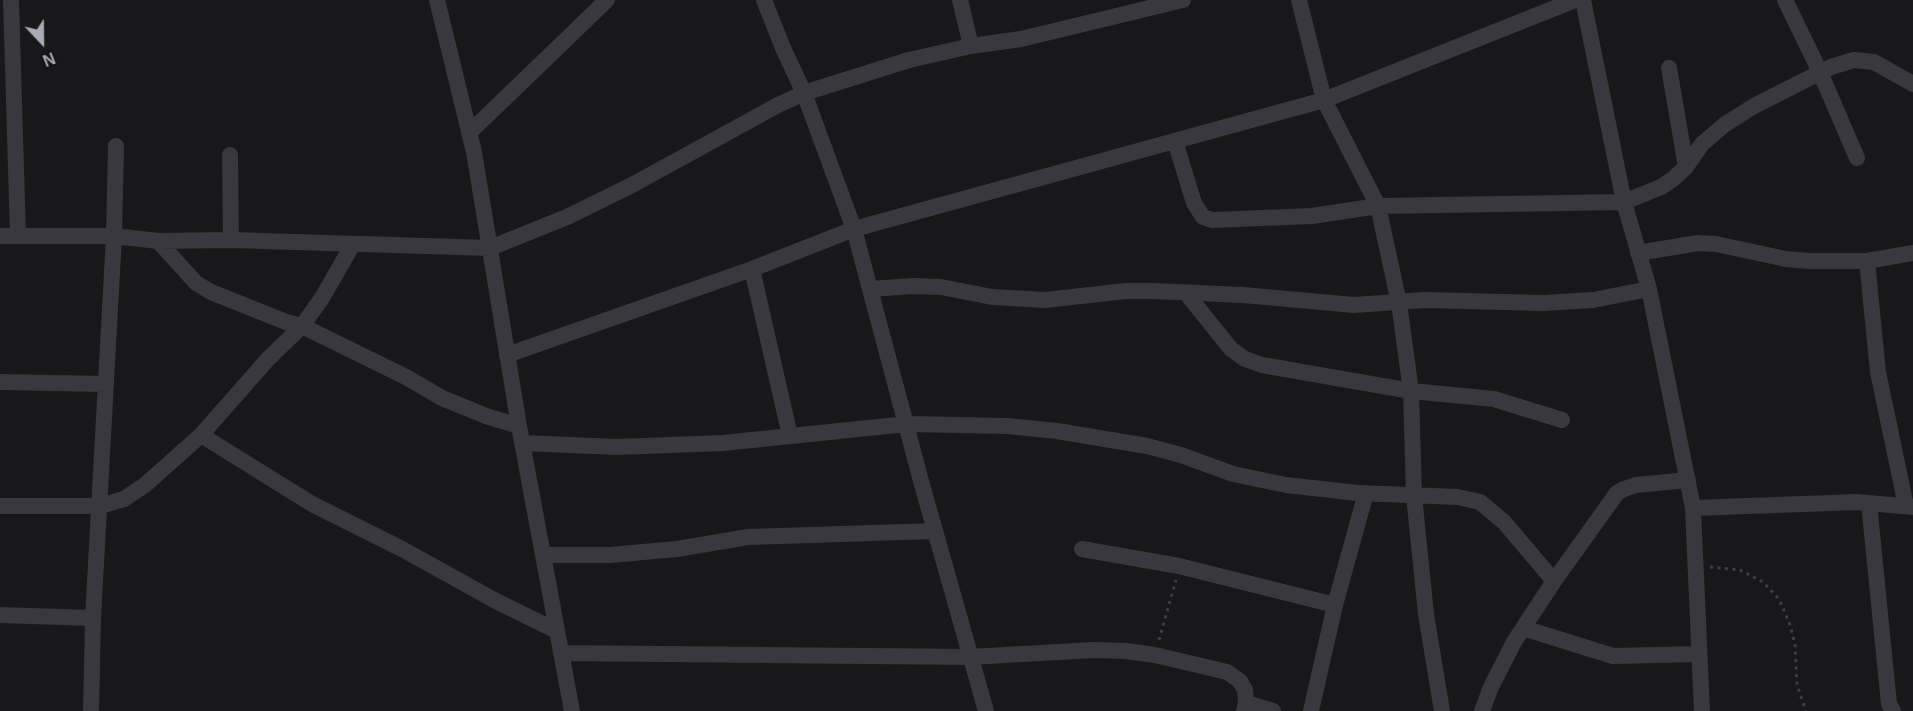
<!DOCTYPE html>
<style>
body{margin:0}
#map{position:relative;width:1913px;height:711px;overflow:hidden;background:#181719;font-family:Arial,sans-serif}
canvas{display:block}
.north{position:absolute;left:12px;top:12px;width:60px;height:60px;-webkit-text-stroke:4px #131214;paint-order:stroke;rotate:158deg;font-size:16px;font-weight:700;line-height:24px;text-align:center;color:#aaabb9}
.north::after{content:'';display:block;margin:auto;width:21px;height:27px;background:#aaabb9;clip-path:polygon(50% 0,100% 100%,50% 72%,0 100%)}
</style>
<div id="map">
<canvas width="1913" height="711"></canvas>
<div class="north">N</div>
</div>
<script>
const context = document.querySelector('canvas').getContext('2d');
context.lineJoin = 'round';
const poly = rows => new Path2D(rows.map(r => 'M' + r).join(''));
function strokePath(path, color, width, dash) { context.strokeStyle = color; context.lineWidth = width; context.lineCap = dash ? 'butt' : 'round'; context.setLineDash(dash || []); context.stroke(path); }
const path = poly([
 [1710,567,1740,570,1763,582,1779,599,1789,622,1795,644,1797,685,1806,711],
 [1159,640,1176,580]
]);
const minor = poly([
 [11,0,18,236],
 [437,0,474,152,519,426,572,711],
 [764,0,783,48,804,93,854,229,921,481,986,711],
 [960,0,971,46],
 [1299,0,1324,100,1378,206,1399,303,1411,391,1414,496,1426,614,1442,711],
 [1583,0,1624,202,1649,289,1693,508,1702,711],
 [1785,0,1820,72,1857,158],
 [1669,68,1686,167],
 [469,133,607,0],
 [1175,141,1194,203,1203,217,1212,220,1312,216,1378,206,1624,202,1661,187,1673,179,1686,167,1702,144,1724,125,1754,106,1831,67,1854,60,1874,62,1913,84],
 [230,155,231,240],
 [0,236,114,236,158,241,231,240,490,248,567,217,632,185,778,105,804,93,909,60,971,46,1021,39,1183,0],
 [158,241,196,283,211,292,286,322,302,326,406,377,442,398,486,416,519,426],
 [1638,253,1698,243,1716,244,1786,259,1809,261,1867,261,1913,253],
 [1867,261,1878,372,1906,506],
 [752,269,790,436],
 [870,289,913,286,941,287,992,297,1045,300,1126,291,1154,291,1243,295,1354,305,1425,300,1543,303,1593,300,1649,289],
 [1186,293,1231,349,1245,359,1262,365,1411,391,1494,399,1562,420],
 [507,355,752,269,854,229,1324,100,1575,0],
 [0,382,106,384],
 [201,435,312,504,402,549,496,601,557,631],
 [522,443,617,447,723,443,907,424,1007,426,1057,431,1147,446,1181,455,1233,474,1286,485,1358,493,1458,497,1480,502,1504,522,1554,581],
 [1869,503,1889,704,1893,711],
 [0,506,100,506,124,499,145,485,201,435,268,359,302,326,322,298,353,244],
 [1693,508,1857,502,1913,507],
 [1082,549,1179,566,1335,605],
 [543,555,610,555,677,549,748,537,935,531],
 [0,615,93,618],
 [1523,628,1613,656,1699,654],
 [561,653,970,657,1094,650,1126,651,1155,655,1227,672,1240,681,1245,690,1246,703,1244,711],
 [1246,703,1273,711],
 [91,711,93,618,114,236,116,146],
 [1311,711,1335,605,1366,493],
 [1482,711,1491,687,1514,642,1554,581,1617,493,1624,489,1636,485,1688,480]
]);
strokePath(path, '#3e3f45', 3, [3, 4.5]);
strokePath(minor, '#39383e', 16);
</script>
